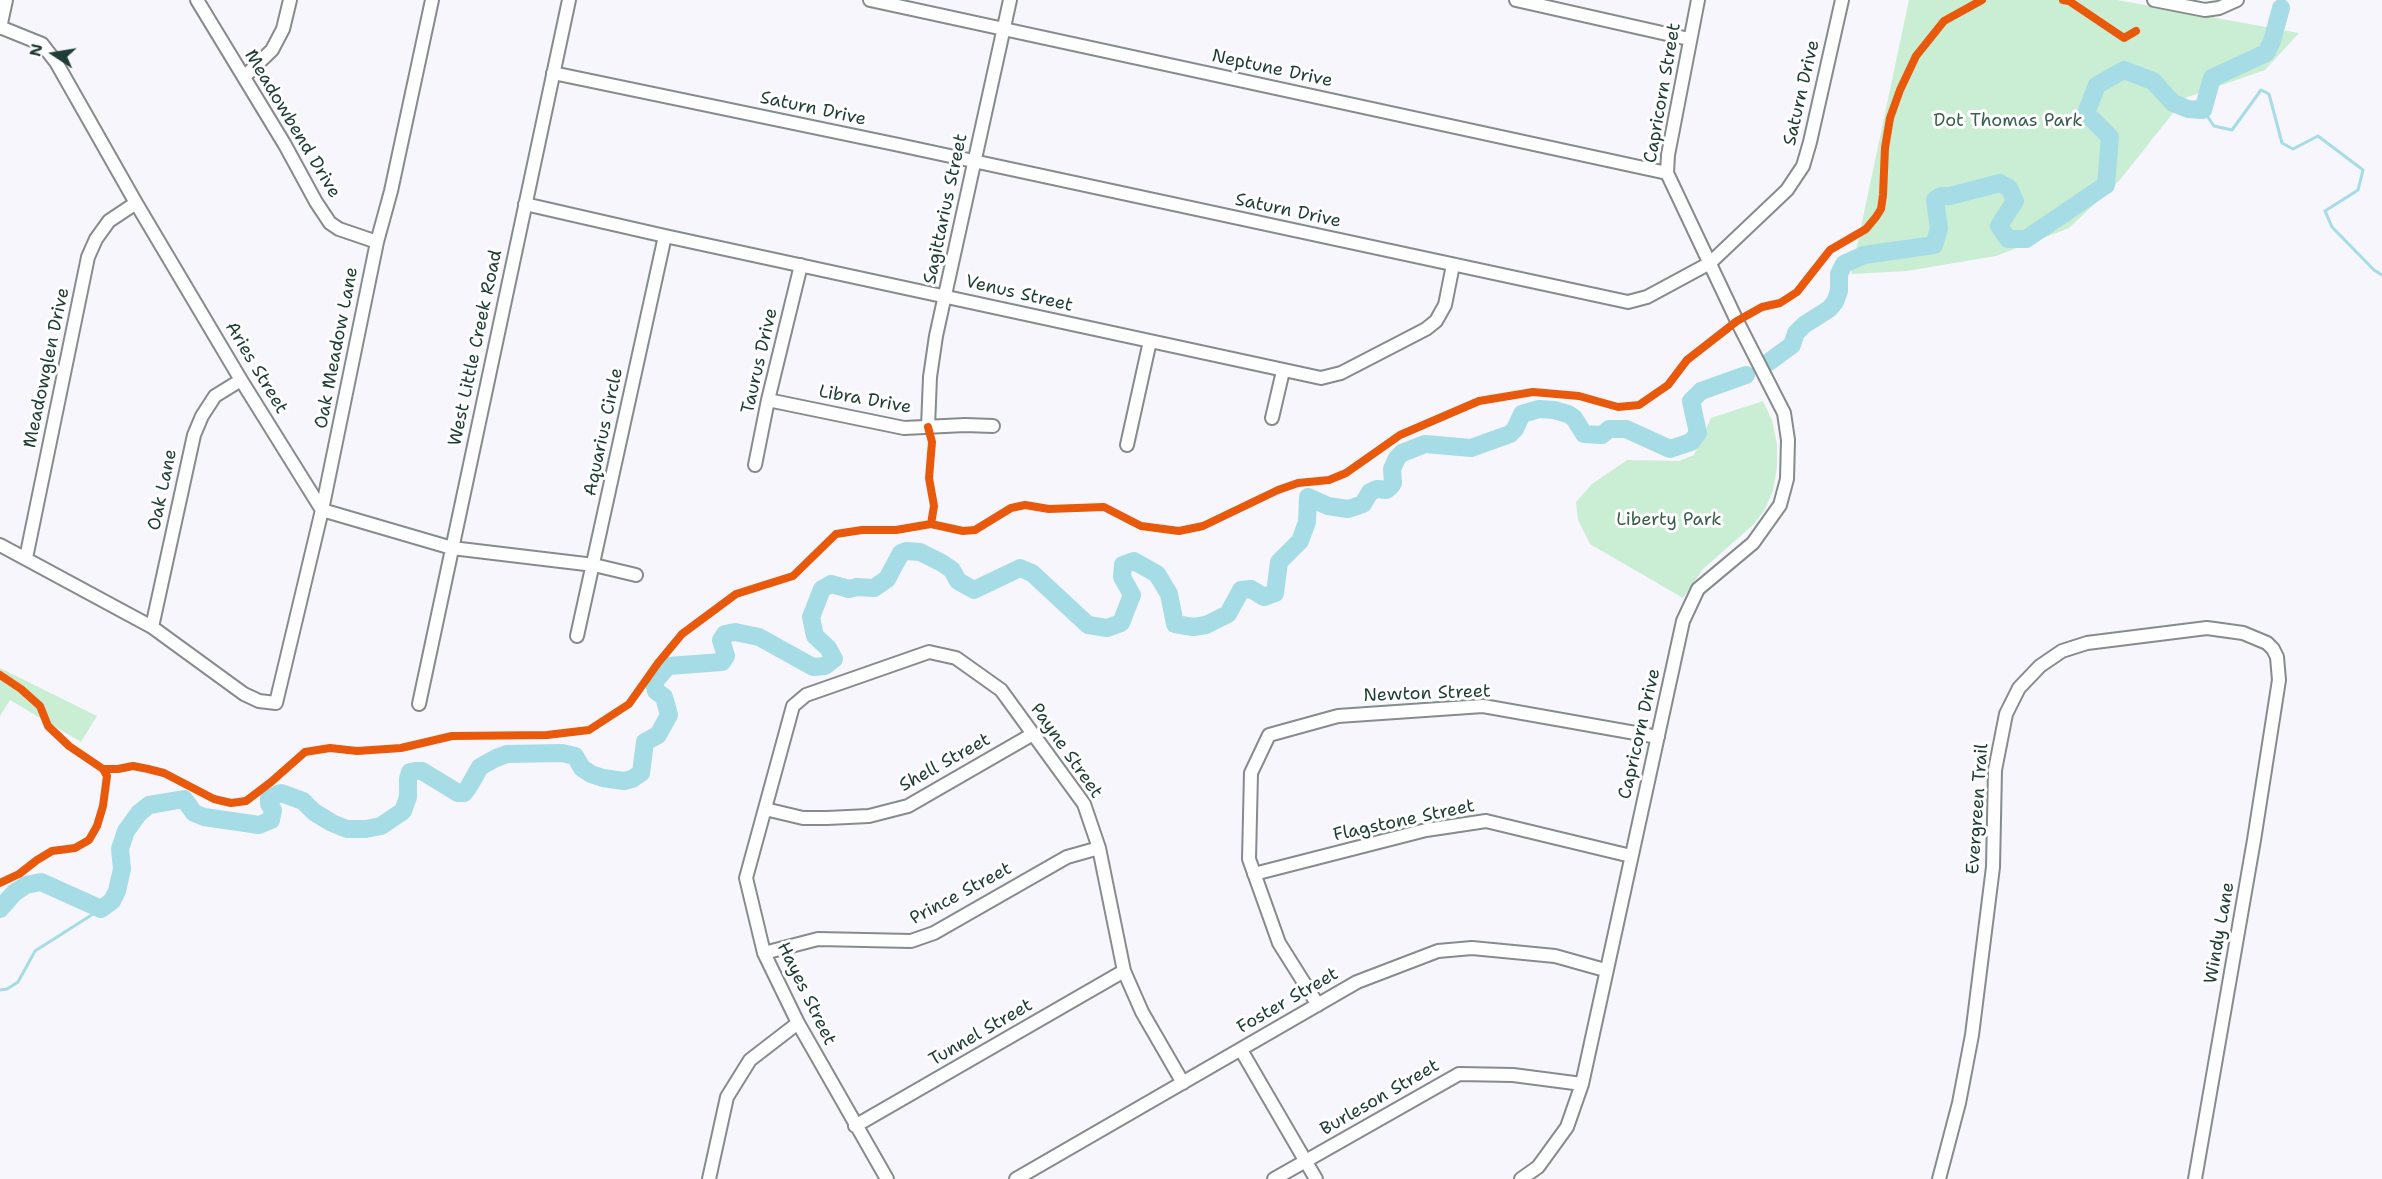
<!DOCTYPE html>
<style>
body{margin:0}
#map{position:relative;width:2382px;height:1179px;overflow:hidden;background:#f7f6fc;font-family:"Shantell Sans",sans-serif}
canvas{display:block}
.north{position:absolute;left:24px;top:24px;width:60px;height:60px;-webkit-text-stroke:4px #fff;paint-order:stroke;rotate:282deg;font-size:16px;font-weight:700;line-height:24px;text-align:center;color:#1f3d34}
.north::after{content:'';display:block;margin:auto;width:21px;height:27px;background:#1f3d34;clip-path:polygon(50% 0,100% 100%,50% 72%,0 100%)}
</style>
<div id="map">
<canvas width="2382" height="1179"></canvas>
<div class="north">N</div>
</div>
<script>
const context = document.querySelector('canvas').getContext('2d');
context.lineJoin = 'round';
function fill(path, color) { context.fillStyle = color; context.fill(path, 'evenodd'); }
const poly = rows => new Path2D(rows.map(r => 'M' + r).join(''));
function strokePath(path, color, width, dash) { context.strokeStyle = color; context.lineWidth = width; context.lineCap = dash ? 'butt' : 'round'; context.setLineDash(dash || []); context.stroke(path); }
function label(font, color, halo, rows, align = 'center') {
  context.font = font + ' "Shantell Sans",sans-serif'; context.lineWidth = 6; context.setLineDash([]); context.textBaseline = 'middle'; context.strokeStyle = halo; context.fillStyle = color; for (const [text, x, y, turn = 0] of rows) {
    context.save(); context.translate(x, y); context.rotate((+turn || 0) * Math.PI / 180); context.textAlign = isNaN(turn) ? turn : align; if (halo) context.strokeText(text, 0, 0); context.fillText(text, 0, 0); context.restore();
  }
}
const green = poly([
 [1909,0,2117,0,2299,33,2265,70,2185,98,2119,181,2069,228,1996,256,1907,271,1851,274],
 [1763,401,1772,420,1777,444,1777,467,1773,491,1764,511,1754,524,1703,569,1683,598,1590,544,1578,520,1576,502,1592,484,1627,460,1679,461,1694,455,1711,418],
 [0,668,97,716,81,742,10,700,0,716]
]);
const stream = poly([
 [2203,110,2214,126,2232,130,2261,90,2269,94,2282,143,2293,149,2318,136,2363,170,2358,190,2325,211,2332,227,2374,270,2382,275],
 [0,990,7,989,18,982,35,951,101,909]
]);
const river = poly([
 [1769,362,1792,345,1796,333,1804,325,1829,309,1835,302,1839,291,1839,274,1844,264,1864,255,1934,245,1939,229,1935,200,1941,196,1950,196,2000,183,2009,188,2015,201,1999,226,2008,239,2026,239,2106,185,2110,137,2086,113,2097,85,2124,70,2153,81,2173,103,2188,109,2203,110,2212,78,2266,53,2272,41,2281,8],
 [0,909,14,893,26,885,41,882,101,909,112,901,117,891,122,869,120,849,126,831,139,813,149,805,155,804,184,799,194,813,204,817,259,825,271,820,273,810,269,804,269,798,281,793,303,801,314,812,332,823,347,829,366,829,381,826,403,811,408,797,408,779,410,772,415,771,422,771,458,793,464,793,468,788,480,767,496,758,507,754,562,753,575,756,582,768,591,774,603,778,624,781,632,779,641,773,645,742,658,735,669,715,664,697,656,691,654,682,668,666,722,662,726,656,721,640,725,634,735,632,759,637,813,667,825,666,834,659,828,648,815,636,811,617,822,589,831,584,849,589,857,587,874,588,887,579,901,553,906,551,920,552,942,563,952,570,958,581,974,590,1020,568,1032,573,1088,625,1107,628,1121,623,1132,595,1122,577,1123,565,1134,561,1157,574,1169,594,1175,624,1193,627,1206,625,1228,614,1241,590,1251,589,1264,597,1275,593,1279,562,1300,541,1307,522,1308,497,1328,506,1348,509,1363,504,1370,492,1377,489,1386,490,1390,487,1393,483,1392,469,1397,458,1402,453,1425,444,1471,448,1510,434,1515,429,1522,414,1539,409,1554,410,1568,414,1574,418,1584,434,1602,435,1609,429,1626,429,1670,449,1691,442,1698,433,1691,401,1701,391,1746,375]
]);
const minor = poly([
 [197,0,285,145,316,202,330,223,339,229,377,242],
 [870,0,1667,173],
 [1516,0,1689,39],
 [2154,0,2205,10,2219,8,2237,0],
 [0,27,42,44,56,62,136,203,241,380,322,510,452,548,594,565,636,575],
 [0,28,6,0],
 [553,73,899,145,1628,302,1647,297,1710,263,1787,190,1803,166,1810,142,1842,0],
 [244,77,272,50,283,29,290,0],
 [525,204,665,236,1321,378,1341,373,1426,329,1436,321,1445,305,1453,265],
 [768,400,904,428,965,425,993,426],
 [1272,418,1283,371],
 [928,427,930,377,936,336,1010,0],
 [1127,445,1150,341],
 [755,465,768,400,801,265],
 [0,545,152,627,244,694,259,701,276,703,322,510,377,242,391,191,432,0],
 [26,558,88,257,96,239,109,221,136,203],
 [152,627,194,435,202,416,215,396,241,380],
 [577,636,665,236],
 [419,704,569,0],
 [765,809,803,818,827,818,869,816,908,806,1033,734],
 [1254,874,1426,830,1486,821,1631,856],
 [764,953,818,939,911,941,934,933,1067,857,1099,848],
 [1318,1005,1279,943,1249,859,1251,773,1269,735,1338,716,1483,706,1658,737],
 [1241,1050,1316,1179],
 [855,1126,1124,971],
 [709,1179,727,1097,750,1060,798,1023],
 [887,1179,798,1023,764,953,746,878,793,706,806,695,929,652,956,658,1001,690,1084,804,1099,848,1124,971,1142,1012,1183,1083],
 [1016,1179,1357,982,1438,951,1472,948,1555,956,1605,970],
 [1274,1179,1459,1074,1513,1075,1582,1084],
 [1521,1179,1538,1167,1567,1127,1582,1084,1683,621,1698,589,1753,543,1780,505,1787,479,1788,440,1784,413,1737,321,1667,173,1668,155,1698,0],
 [1939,1179,1959,1103,1972,1035,1993,867,1995,770,2006,714,2019,688,2040,666,2062,651,2087,643,2207,628,2243,633,2267,643,2273,649,2277,657,2279,680,2254,840,2195,1179]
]);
const cycleway = poly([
 [2063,0,2069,1,2124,38,2136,31],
 [928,427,932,442,929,478,934,506,931,524],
 [0,675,21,689,40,706,48,726,69,746,103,769,107,776,103,806,97,826,89,840,75,848,52,851,37,860,19,874,0,883],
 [103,769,118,769,133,766,148,769,164,773,214,799,231,803,246,801,271,782,305,752,330,748,357,751,401,748,452,736,547,735,589,730,629,704,658,663,682,634,736,594,793,576,836,534,862,530,896,530,931,524,963,531,975,530,1011,508,1025,505,1049,509,1104,507,1141,526,1179,531,1203,526,1278,490,1298,483,1329,480,1346,473,1400,435,1479,401,1533,392,1579,396,1618,407,1639,405,1668,385,1687,360,1737,321,1762,307,1780,303,1797,292,1830,250,1866,229,1876,217,1881,209,1883,195,1885,148,1890,118,1900,90,1916,56,1944,21,1982,0]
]);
const streetNames = [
 ["Neptune Drive",1272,69,12],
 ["Capricorn Street",1663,93,-80],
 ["Saturn Drive",1802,93,-77],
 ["Saturn Drive",813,109,12],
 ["Meadowbend Drive",292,124,59],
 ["Sagittarius Street",946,209,-78],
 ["Saturn Drive",1288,211,12],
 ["Venus Street",1019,294,13],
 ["Oak Meadow Lane",337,348,-79],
 ["West Little Creek Road",476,348,-78],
 ["Taurus Drive",760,361,-77],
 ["Meadowglen Drive",47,368,-78],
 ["Aries Street",256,368,59],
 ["Libra Drive",865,400,10],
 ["Aquarius Circle",604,432,-78],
 ["Oak Lane",163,490,-78],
 ["Newton Street",1427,694,-2],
 ["Capricorn Drive",1640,734,-77],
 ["Payne Street",1066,751,55],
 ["Shell Street",945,763,-29],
 ["Evergreen Trail",1978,809,-86],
 ["Flagstone Street",1404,821,-12],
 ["Prince Street",961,894,-28],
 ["Windy Lane",2220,933,-80],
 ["Hayes Street",806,994,64],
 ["Foster Street",1288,1001,-30],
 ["Tunnel Street",981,1033,-30],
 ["Burleson Street",1380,1098,-30]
];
const parkNames = [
 ["Dot Thomas Park",2008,121],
 ["Liberty Park",1669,520]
];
fill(green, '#c9eed3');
strokePath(stream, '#a5dce6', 3);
strokePath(river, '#a5dce6', 18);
strokePath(minor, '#868b8c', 16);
strokePath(minor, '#fefeff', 12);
strokePath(cycleway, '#e8590c', 8);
label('18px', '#1f3d34', '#fff', streetNames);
label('18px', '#3a5f4d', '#fff', parkNames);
</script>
